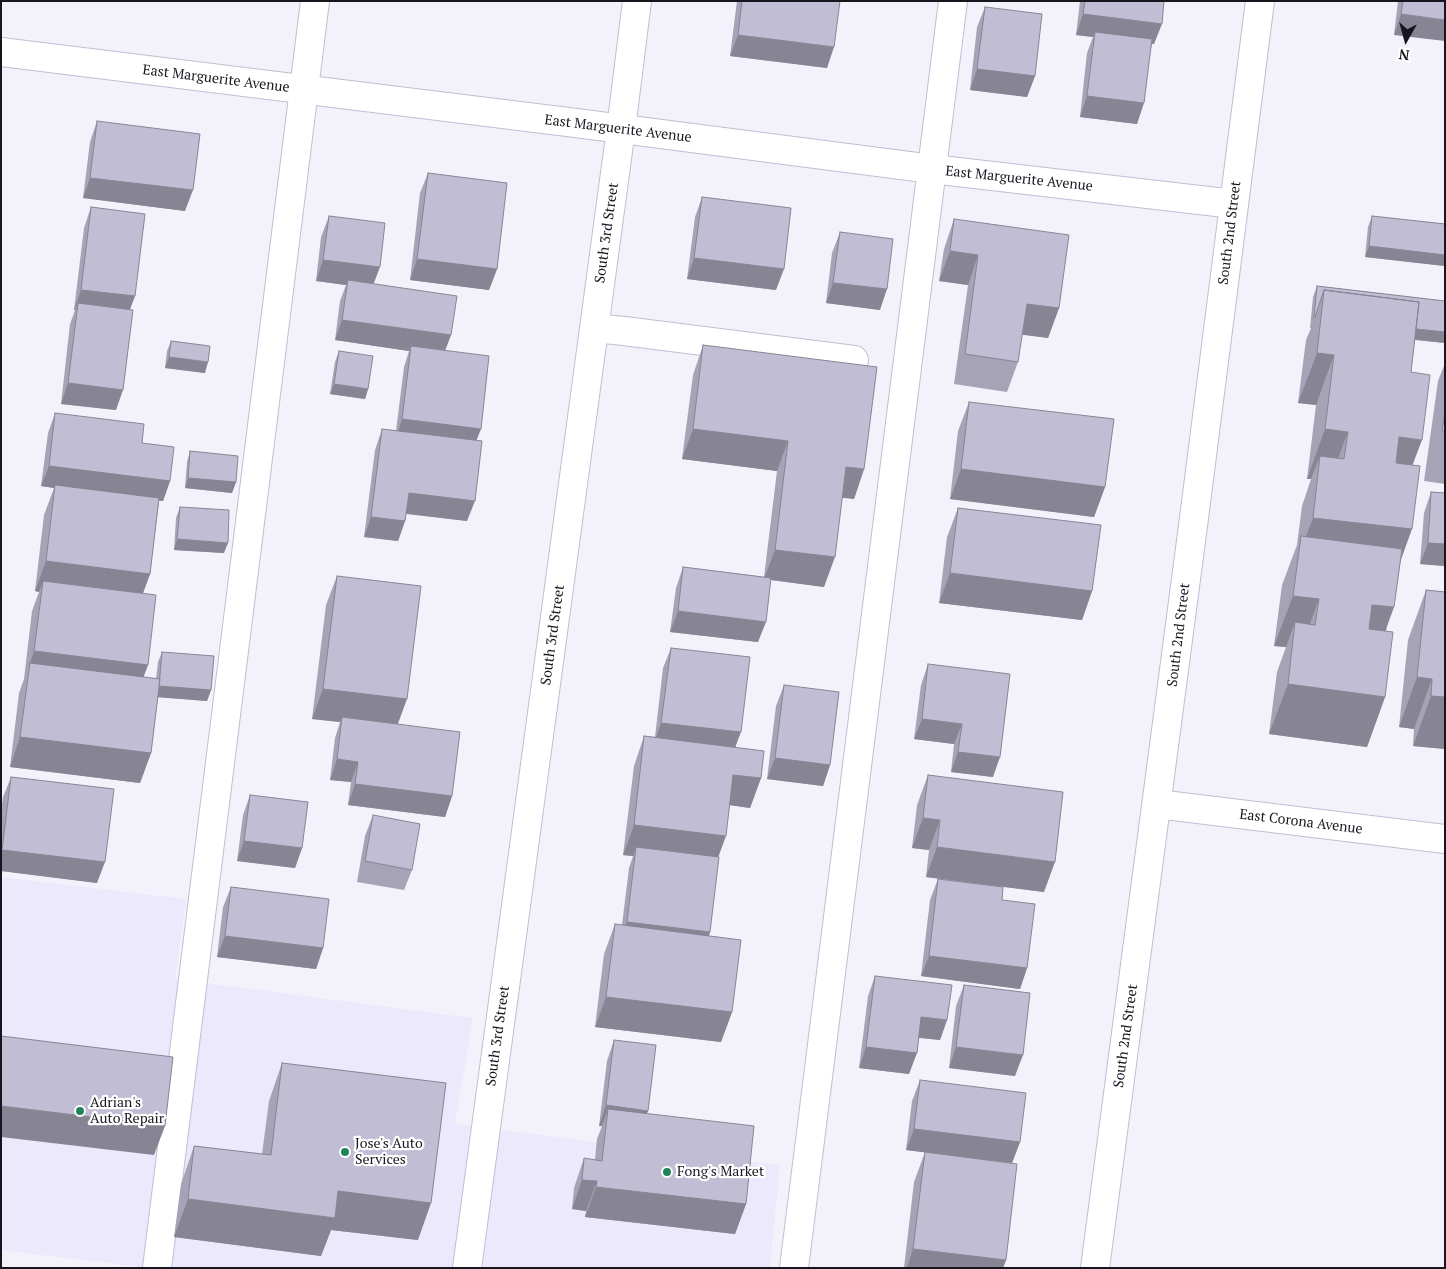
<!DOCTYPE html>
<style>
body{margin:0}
#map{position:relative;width:1446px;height:1269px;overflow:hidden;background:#f3f2fb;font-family:"PT Serif",serif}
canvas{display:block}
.frame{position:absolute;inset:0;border:2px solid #17161e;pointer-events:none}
.north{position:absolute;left:1381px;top:15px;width:50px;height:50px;-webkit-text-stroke:4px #fff;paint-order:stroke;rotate:187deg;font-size:14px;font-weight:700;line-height:20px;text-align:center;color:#17161e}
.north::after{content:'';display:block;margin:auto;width:18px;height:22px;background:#17161e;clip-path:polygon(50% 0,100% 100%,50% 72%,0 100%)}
</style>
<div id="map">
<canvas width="1446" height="1269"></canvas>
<div class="frame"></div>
<div class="north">N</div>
</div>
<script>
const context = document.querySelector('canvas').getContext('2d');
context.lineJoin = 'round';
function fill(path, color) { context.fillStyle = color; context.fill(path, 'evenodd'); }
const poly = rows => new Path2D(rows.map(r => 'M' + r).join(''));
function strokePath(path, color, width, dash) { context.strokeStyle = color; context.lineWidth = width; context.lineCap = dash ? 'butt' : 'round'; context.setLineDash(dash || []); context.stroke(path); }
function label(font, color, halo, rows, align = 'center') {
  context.font = font + ' "PT Serif",serif'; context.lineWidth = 4.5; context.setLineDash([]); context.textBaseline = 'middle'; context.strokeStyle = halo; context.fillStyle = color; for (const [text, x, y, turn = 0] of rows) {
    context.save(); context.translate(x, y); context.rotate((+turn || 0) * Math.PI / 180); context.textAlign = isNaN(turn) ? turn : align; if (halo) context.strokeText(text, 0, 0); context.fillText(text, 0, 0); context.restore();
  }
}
const built = poly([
 [1,877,186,899,175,979,473,1018,455,1124,780,1165,770,1268,147,1268,1,1250]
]);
const minor = poly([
 [1,52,576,123,932,169,1234,204],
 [594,328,624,331,854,360],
 [1157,804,1445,839],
 [157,1268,315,1],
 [467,1268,621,129,637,1],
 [794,1268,953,1],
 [1095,1268,1193,526,1260,1]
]);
const wall = poly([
 [737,1,840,1,827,68,730,56],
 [1080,1,1164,1,1154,44,1152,44,1137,124,1080,117,1087,53,1093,37,1076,35],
 [1398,1,1445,1,1394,35],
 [985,7,1035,76,1027,97,970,90,977,27],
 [97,121,185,211,83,198,90,142],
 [428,173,497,269,489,290,410,280,420,193],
 [702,197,776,290,687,279,695,217],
 [91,207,135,296,130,309,116,410,61,404,70,324,75,310,74,310,84,228],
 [329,216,374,284,451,335,445,350,476,441,467,521,406,514,405,521,398,541,364,537,375,450,382,429,396,431,404,367,409,351,335,340,340,301,346,285,316,281,321,237],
 [1372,216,1445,224,1445,266,1365,257,1368,227],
 [954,219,1059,308,1048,338,1022,334,1018,362,1007,392,954,384,968,285,939,281,944,249],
 [840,232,880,310,826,303,832,253],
 [1317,286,1445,301,1445,343,1415,340,1411,372,1412,465,1400,564,1386,631,1385,697,1367,747,1269,734,1277,672,1286,647,1274,646,1282,585,1297,545,1302,506,1311,479,1307,479,1316,405,1298,403,1306,340,1311,328,1310,328,1313,297],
 [171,341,205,373,165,368,167,351],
 [703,345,864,469,854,499,842,497,824,587,771,580,758,642,670,632,676,588,683,567,764,577,777,471,682,459,693,375],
 [339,351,368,389,365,399,330,394,335,362],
 [1445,363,1445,484,1424,481,1438,381],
 [969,402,1105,487,1094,517,950,499,958,431],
 [55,413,142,443,170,481,163,501,159,501,150,574,143,593,144,677,156,679,158,662,162,652,211,690,207,701,158,697,151,753,140,783,10,767,19,693,24,679,32,611,39,592,35,591,44,515,54,488,41,486,48,433],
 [190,451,236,482,232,493,185,488,187,462],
 [1431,492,1445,493,1445,566,1420,564,1424,513],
 [180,507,224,553,174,550,176,518],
 [958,508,1092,591,1082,620,939,603,947,537],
 [337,576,398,724,452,796,445,817,348,805,351,782,330,780,335,738,340,722,312,719,326,605],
 [1426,590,1445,592,1445,749,1413,746,1414,729,1399,727,1408,640],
 [671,648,736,747,761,778,750,808,730,805,718,857,710,932,709,936,732,1012,721,1042,595,1027,604,954,615,924,622,925,629,868,633,856,623,855,634,766,644,736,655,737,663,668],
 [928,664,993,777,951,772,954,744,914,739,921,685],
 [784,685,830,765,823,786,767,779,776,706],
 [928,775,1044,892,926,877,929,850,912,848,917,805],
 [11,777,97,883,1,871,1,812,3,797],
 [250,795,302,848,295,868,237,861,243,815],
 [373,815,412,870,404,890,357,882,365,836],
 [938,879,1002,900,1027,968,1020,989,921,976,930,900],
 [231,887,323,948,316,969,217,957,223,907],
 [875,976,947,1020,940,1040,919,1038,909,1074,859,1068,868,996],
 [964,985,1015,1076,949,1068,956,1006],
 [614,1040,647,1114,746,1204,735,1234,585,1217,586,1211,572,1209,574,1188,584,1158,595,1160,597,1139,602,1126,599,1126,607,1061],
 [282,1063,418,1240,331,1230,321,1256,174,1237,181,1184,194,1146,262,1154,269,1101],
 [920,1080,1020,1142,1012,1163,906,1150,912,1101],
 [925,1152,1006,1260,1003,1268,904,1268,914,1182]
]);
const shadedWall = poly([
 [1083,14,1162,24,1154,44,1094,37,1095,32,1093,37,1076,35],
 [1401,14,1445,20,1445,41,1394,35],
 [738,35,834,47,827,68,730,56],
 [977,69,1035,76,1027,97,970,90],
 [1087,96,1144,103,1137,124,1080,117],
 [90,178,193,190,185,211,83,198],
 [1369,246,1445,255,1445,266,1365,257],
 [950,251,978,255,968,285,939,281],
 [694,258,784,269,776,290,687,279],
 [417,259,497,269,489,290,410,280],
 [323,260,380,267,372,288,348,280,346,285,316,281],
 [833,283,887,289,880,310,826,303],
 [81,290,135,296,127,317,78,303,75,310,74,310],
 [1027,304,1059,308,1048,338,1016,334],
 [1321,318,1445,332,1445,343,1320,329],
 [342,320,451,335,443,356,411,346,409,351,335,340],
 [1317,353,1334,355,1316,405,1298,403],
 [169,357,208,362,205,373,165,368],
 [68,383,123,390,116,410,61,404],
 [334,384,368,389,365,399,330,394],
 [402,419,481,429,473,449,395,440],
 [693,429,788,441,777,471,682,459],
 [1325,429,1348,432,1329,482,1320,456,1311,479,1307,479],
 [1399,437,1422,440,1403,490,1381,487],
 [49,466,170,481,163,501,55,488,55,485,54,488,41,486],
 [846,467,864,469,854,499,835,497],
 [961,469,1105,487,1094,517,950,499],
 [188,478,236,482,232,493,185,488],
 [409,493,475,501,467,521,401,513],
 [371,517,405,521,398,541,364,537],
 [1313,518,1412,529,1394,579,1297,560],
 [177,539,228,543,224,553,174,550],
 [1428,543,1445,544,1445,566,1420,564],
 [775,550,835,557,824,587,764,579],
 [46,561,150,574,139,604,43,581,39,592,35,591],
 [950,573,1092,591,1082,620,939,603],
 [1293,596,1319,599,1301,649,1295,622,1286,647,1274,646],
 [1372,605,1394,607,1376,657,1354,655],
 [678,611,766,622,758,642,670,632],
 [34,651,148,665,137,695,29,666],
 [1417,677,1432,679,1414,729,1399,727],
 [1288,684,1385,697,1367,747,1269,734],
 [159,686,211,690,207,701,155,697],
 [323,689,407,699,396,729,342,717,340,722,312,719],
 [1431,696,1445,697,1445,749,1413,746],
 [922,719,962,724,954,744,914,739],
 [661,723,741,732,733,753,654,743],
 [20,737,151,753,140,783,10,767],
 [958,752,1000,757,993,777,951,772],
 [775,758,830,765,823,786,767,779],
 [337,759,358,762,351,782,330,780],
 [733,775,761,778,750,808,722,804],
 [355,784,452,796,445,817,348,805],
 [923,818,940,820,929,850,912,848],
 [634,825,726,836,715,866,636,847,633,856,623,855],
 [244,841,302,848,295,868,237,861],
 [937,847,1055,862,1044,892,926,877],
 [1,850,2,850,105,862,97,883,1,871],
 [627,922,710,932,703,952,620,942],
 [225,936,323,948,316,969,217,957],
 [929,956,1027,968,1020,989,921,976],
 [606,997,732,1012,721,1042,595,1027],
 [921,1017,947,1020,940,1040,914,1037],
 [866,1047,917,1053,909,1074,859,1068],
 [956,1047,1023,1055,1015,1076,949,1068],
 [606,1105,648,1111,640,1131,608,1109,602,1126,599,1126],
 [1,1106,165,1126,154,1155,1,1137],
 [914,1129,1020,1142,1012,1163,906,1150],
 [582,1180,597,1181,586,1211,572,1209],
 [596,1187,746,1204,735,1234,585,1217],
 [338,1191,431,1203,418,1240,331,1230,321,1256,174,1237,188,1199],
 [913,1249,1006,1260,1003,1268,907,1268]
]);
const building = poly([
 [742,1,840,1,834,47,738,35,742,1],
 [1085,1,1164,1,1162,24,1083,14,1085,1],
 [1403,1,1445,1,1445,20,1401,14,1403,1],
 [985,7,1042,14,1035,76,977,69,985,7],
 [1095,32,1152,39,1144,103,1087,96,1095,32],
 [97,121,200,134,193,190,90,178,97,121],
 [428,173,507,183,497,269,417,259,428,173],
 [702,197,791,208,784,269,694,258,702,197],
 [91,207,145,214,135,296,81,290,91,207],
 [329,216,385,223,380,267,323,260,329,216],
 [1372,216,1445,224,1445,255,1369,246,1372,216],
 [954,219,1069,235,1059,308,1027,304,1018,362,965,354,978,255,950,251,954,219],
 [840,232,893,239,887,289,833,283,840,232],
 [348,280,457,296,451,335,342,320,348,280],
 [1317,286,1445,301,1445,332,1416,329,1419,302,1324,290,1315,317,1314,317,1317,286],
 [1324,290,1419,302,1411,372,1430,375,1422,440,1399,437,1396,463,1420,466,1412,529,1313,518,1320,456,1344,459,1348,432,1325,429,1334,355,1317,353,1324,290],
 [78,303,133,310,123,390,68,383,78,303],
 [171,341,210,346,208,362,169,357,171,341],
 [703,345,877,367,864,469,846,467,835,557,775,550,788,441,693,429,703,345],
 [411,346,489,356,481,429,402,419,411,346],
 [339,351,373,356,368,389,334,384,339,351],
 [969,402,1114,419,1105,487,961,469,969,402],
 [1445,412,1445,431,1442,431,1445,412],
 [55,413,144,424,142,443,174,447,170,481,49,466,55,413],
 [382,429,482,441,475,501,409,493,405,521,371,517,382,429],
 [190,451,238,456,236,482,188,478,190,451],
 [55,485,159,498,150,574,46,561,55,485],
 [1431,492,1445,493,1445,544,1428,543,1431,492],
 [180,507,229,510,228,543,177,539,180,507],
 [958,508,1101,525,1092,591,950,573,958,508],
 [1301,536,1402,549,1394,607,1372,605,1369,629,1393,632,1385,697,1288,684,1295,622,1315,625,1319,599,1293,596,1301,536],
 [683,567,771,578,766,622,678,611,683,567],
 [337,576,421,586,407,699,323,689,337,576],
 [43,581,156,595,148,665,34,651,43,581],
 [1426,590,1445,592,1445,697,1431,696,1432,679,1417,677,1426,590],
 [671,648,750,657,741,732,661,723,671,648],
 [162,652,214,656,211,690,159,686,162,652],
 [30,663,160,679,151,753,20,737,30,663],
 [928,664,1010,674,1000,757,958,752,962,724,922,719,928,664],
 [784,685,839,692,830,765,775,758,784,685],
 [342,717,460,732,452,796,355,784,358,762,337,759,342,717],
 [644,736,764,751,761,778,733,775,726,836,634,825,644,736],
 [928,775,1063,792,1055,862,937,847,940,820,923,818,928,775],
 [11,777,114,789,105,862,2,850,11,777],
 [250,795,308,802,302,848,244,841,250,795],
 [373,815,420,824,412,870,365,861,373,815],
 [636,847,719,857,710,932,627,922,636,847],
 [938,879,1003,887,1002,900,1035,904,1027,968,929,956,938,879],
 [231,887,329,899,323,948,225,936,231,887],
 [615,924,741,940,732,1012,606,997,615,924],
 [875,976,952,985,947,1020,921,1017,917,1053,866,1047,875,976],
 [964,985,1030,993,1023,1055,956,1047,964,985],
 [1,1036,173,1057,165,1126,1,1106,1,1036],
 [614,1040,656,1045,648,1111,606,1105,614,1040],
 [282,1063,446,1083,431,1203,338,1191,335,1218,188,1199,194,1146,271,1155,282,1063],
 [920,1080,1026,1093,1020,1142,914,1129,920,1080],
 [608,1109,754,1126,746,1204,596,1187,597,1181,582,1180,584,1158,602,1161,608,1109],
 [925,1152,1017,1164,1006,1260,913,1249,925,1152]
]);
const markers = [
 [80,1111,5,"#20835c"],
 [345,1152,5,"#20835c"],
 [667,1172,5,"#20835c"]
];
const streetNames = [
 ["East Marguerite Avenue",216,79,7],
 ["East Marguerite Avenue",618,129,7],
 ["East Marguerite Avenue",1019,179,6],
 ["South 3rd Street",607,233,-82],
 ["South 2nd Street",1230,233,-83],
 ["South 3rd Street",553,635,-82],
 ["South 2nd Street",1179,635,-83],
 ["East Corona Avenue",1301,822,7],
 ["South 3rd Street",498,1036,-82],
 ["South 2nd Street",1126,1036,-82]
];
const poiNames = [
 ["Adrian's",90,1103],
 ["Auto Repair",90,1119],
 ["Jose's Auto",355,1144],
 ["Services",355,1160],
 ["Fong's Market",677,1172]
];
fill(built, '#ece9fc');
strokePath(minor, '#c0bdd4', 30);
strokePath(minor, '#fff', 28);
fill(wall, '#a6a3b6');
fill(shadedWall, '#878494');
fill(building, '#c1bdd4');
strokePath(building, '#878494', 1);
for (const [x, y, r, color] of markers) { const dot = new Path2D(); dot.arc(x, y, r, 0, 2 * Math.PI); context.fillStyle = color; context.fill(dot); strokePath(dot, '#fff', 2); }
label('14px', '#17161e', '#fff', streetNames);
label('14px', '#17161e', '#fff', poiNames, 'left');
</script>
